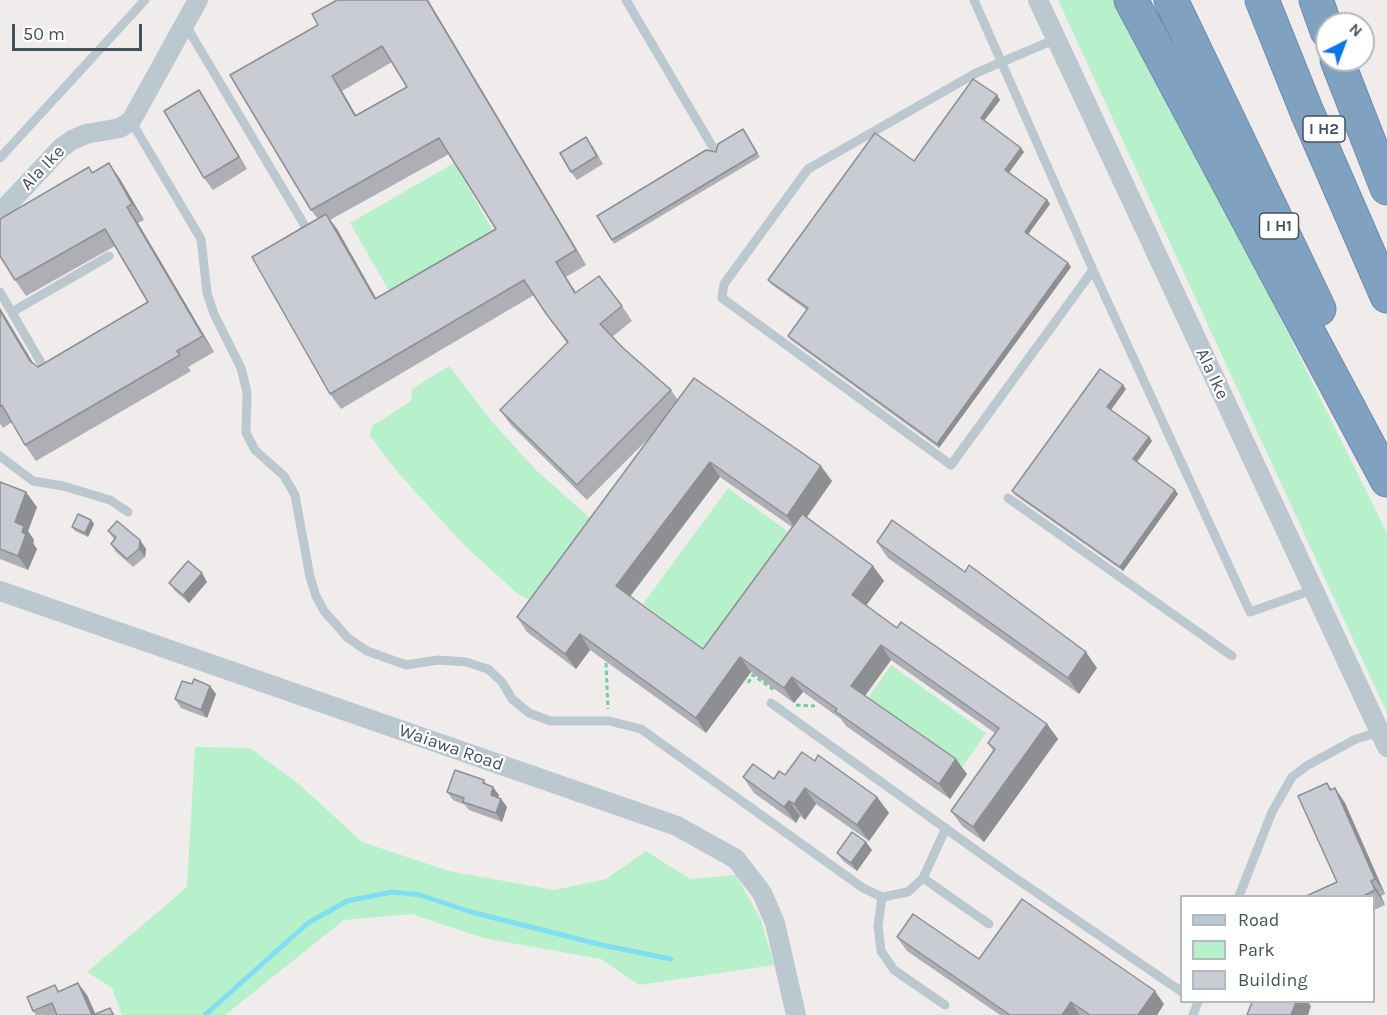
<!DOCTYPE html>
<style>
body{margin:0}
#map{position:relative;width:1387px;height:1015px;overflow:hidden;background:#f0ecec;font-family:Karla,sans-serif}
canvas{display:block}
.legend{position:absolute;left:1180px;top:895px;width:195px;height:108px;box-sizing:border-box;background:#fff;border:2px solid #b4b9bd;margin:0;padding:8px 10px;list-style:none;font-size:18px;color:#44515b}
.legend li{display:flex;align-items:center;gap:12px;height:30px}
.legend b{width:30px;border:2px solid #b4b9bd}
.north{position:absolute;left:1315px;top:12px;width:60px;height:60px;box-sizing:border-box;background:#fff;border:2px solid #b4b9bd;border-radius:50%;rotate:42deg;font-size:16px;font-weight:700;line-height:24px;text-align:center;color:#44515b}
.north::after{content:'';display:block;margin:auto;width:21px;height:27px;background:#0c75ea;clip-path:polygon(50% 0,100% 100%,50% 72%,0 100%)}
.scale{position:absolute;left:12px;top:24px;width:130px;height:27px;box-sizing:border-box;border:3px solid #44515b;border-top:0;padding-left:8px;font-size:18px;line-height:21px;white-space:nowrap;color:#44515b;-webkit-text-stroke:4px #fff;paint-order:stroke}
</style>
<div id="map">
<canvas width="1387" height="1015"></canvas>
<ul class="legend">
<li><b style="height:8px;background:#bcc8d0"></b>Road</li>
<li><b style="height:16px;background:#b7f1cb"></b>Park</li>
<li><b style="height:16px;background:#c9ccd2"></b>Building</li>
</ul>
<div class="north">N</div>
<div class="scale">50 m</div>
</div>
<script>
const context = document.querySelector('canvas').getContext('2d');
context.lineJoin = 'round';
function fill(path, color) { context.fillStyle = color; context.fill(path, 'evenodd'); }
const poly = rows => new Path2D(rows.map(r => 'M' + r).join(''));
function strokePath(path, color, width, dash) { context.strokeStyle = color; context.lineWidth = width; context.lineCap = dash ? 'butt' : 'round'; context.setLineDash(dash || []); context.stroke(path); }
function label(font, color, halo, rows, align = 'center') {
  context.font = font + ' Karla,sans-serif'; context.lineWidth = 4.5; context.setLineDash([]); context.textBaseline = 'middle'; context.strokeStyle = halo; context.fillStyle = color; for (const [text, x, y, turn = 0] of rows) {
    context.save(); context.translate(x, y); context.rotate((+turn || 0) * Math.PI / 180); context.textAlign = isNaN(turn) ? turn : align; if (halo) context.strokeText(text, 0, 0); context.fillText(text, 0, 0); context.restore();
  }
}
const green = poly([
 [1058,0,1123,0,1387,533,1387,713],
 [454,163,500,243,396,303,350,223],
 [449,366,494,424,537,471,596,523,533,601,518,594,465,546,400,475,370,436,372,426,411,401,412,389],
 [728,488,798,539,712,655,643,604],
 [891,665,986,733,962,767,867,699],
 [195,747,250,748,300,785,362,842,449,871,554,890,606,879,646,851,690,879,736,875,761,920,774,965,639,985,601,959,483,938,412,914,344,920,225,1015,122,1015,112,988,87,972,187,887]
]);
const stream = poly([
 [205,1015,308,923,347,901,392,892,420,895,471,912,602,945,671,959]
]);
const path = poly([
 [606,663,608,709],
 [748,683,753,675,774,690],
 [796,705,815,706]
]);
const lane = poly([
 [626,0,715,151],
 [974,0,1093,270,1250,612,1312,590],
 [185,24,305,226],
 [1056,39,976,73,808,169,724,284,722,298,951,465,1093,270],
 [131,121,201,239,207,293,214,314,241,368,247,392,246,433,255,450,284,476,295,495,310,577,316,596,324,611,348,638,367,651,406,665,438,660,466,662,488,669,502,682,512,699,529,713,550,721,609,721,641,729,863,888,882,897,908,892,923,878,946,828],
 [0,158,145,0],
 [0,292,47,373],
 [12,312,109,256],
 [0,456,33,481,63,486,110,500,128,512],
 [1008,498,1232,656],
 [771,703,1005,871,1182,992],
 [923,878,989,924],
 [1239,896,1272,812,1292,777,1308,765,1356,739,1380,732],
 [882,897,878,926,881,951,894,970,945,1005],
 [1193,1015,1198,1002]
]);
const street = poly([
 [1038,0,1387,747],
 [0,213,61,148,72,140,86,134,120,128,131,121,198,0],
 [0,591,677,826,736,859,762,893,775,923,796,1015]
]);
const highway = poly([
 [1131,0,1387,480],
 [1171,0,1319,309],
 [1262,0,1307,112,1387,296],
 [1316,0,1327,31],
 [1337,60,1387,188]
]);
const wall = poly([
 [337,0,428,0,586,265,566,277,576,292,622,306,632,321,612,337,623,348,671,390,678,400,832,481,807,517,873,566,884,581,866,605,897,628,1047,724,1058,739,984,842,962,826,951,811,994,752,988,743,995,733,891,660,865,696,967,774,950,799,846,726,841,719,803,692,794,703,751,672,706,733,590,650,576,669,527,632,517,617,652,435,587,500,511,425,500,410,567,343,547,315,534,295,341,409,330,394,318,219,311,210,318,25],
 [392,62,407,87,356,115,342,91],
 [449,154,496,229,376,298,337,229,330,220],
 [720,477,792,527,703,649,630,597],
 [997,95,1000,100,984,121,1024,152,1009,172,1047,200,1050,204,1028,234,1068,263,1071,267,939,448,791,340,788,336,807,310,771,284,768,280,914,161],
 [207,103,247,169,213,190,204,178],
 [743,129,760,157,614,244,612,240],
 [592,145,603,164,577,180,571,172],
 [109,163,120,179,144,220,138,223,214,352,188,367,191,371,36,461,25,445,12,422,3,428,0,424,0,308,33,363,38,367,148,302,115,246,26,296,15,280,93,173],
 [1126,389,1111,410,1149,437,1152,441,1137,462,1178,494,1123,571,1015,495,1012,491],
 [0,482,37,507,28,531,34,540,33,543,37,549,28,570,0,559],
 [91,520,94,524,88,537,75,531,72,527],
 [108,531,140,540,146,549,145,557,133,567,116,552,111,544,114,539],
 [877,542,1097,668,1079,694,888,558],
 [207,582,189,603,175,591,169,583],
 [192,684,210,686,216,694,207,718,181,708,175,699],
 [815,761,877,797,889,813,869,841,816,804,805,820,800,816,796,823,754,793,743,777,774,779,785,775],
 [484,780,487,785,499,795,498,798,501,799,507,807,502,822,469,810,465,805,453,800,447,792],
 [1327,783,1332,790,1335,788,1345,803,1385,894,1381,896,1385,905,1374,910,1374,897,1304,897,1337,882],
 [872,850,857,871,843,861,837,853],
 [897,937,979,959,1164,1004,1157,1015,1000,1015,907,951],
 [55,985,59,991,87,995,95,1014,110,1008,115,1015,36,1015,33,1011]
]);
const shadedWall = poly([
 [427,0,428,0,586,265,576,250],
 [332,76,342,91,365,131,355,116],
 [199,90,207,103,247,169,239,157],
 [997,95,1000,100,983,122,981,118],
 [1021,148,1024,152,1008,174,1005,170],
 [109,163,120,179,144,220,132,204],
 [1047,200,1050,204,1027,236,1025,232],
 [127,207,138,223,214,352,203,336],
 [326,214,337,229,385,314,375,299],
 [1068,263,1071,267,939,448,937,444],
 [0,308,41,376,30,361,0,311],
 [1123,385,1126,389,1110,411,1107,407],
 [1149,437,1152,441,1136,463,1133,459],
 [710,462,720,477,626,601,616,586],
 [821,466,832,481,797,531,787,516],
 [1175,490,1178,494,1123,571,1120,567],
 [26,492,37,507,28,531,34,540,33,543,37,549,28,570,18,556,15,522],
 [91,520,94,524,88,537,85,533],
 [140,540,146,549,145,557,139,549],
 [873,566,884,581,863,610,852,595],
 [202,573,207,582,189,603,183,595],
 [580,634,590,650,576,669,565,654],
 [881,645,891,660,861,701,851,686],
 [1086,652,1097,668,1079,694,1068,678],
 [740,657,751,672,706,733,696,718],
 [792,677,803,692,794,703,784,688],
 [210,686,216,694,207,718,201,710],
 [1047,724,1058,739,984,842,973,827],
 [956,759,967,774,950,799,939,784],
 [493,787,499,795,496,803,491,795],
 [805,788,816,804,805,820,794,804],
 [1335,788,1345,803,1385,894,1375,879],
 [877,797,889,813,869,841,857,825],
 [501,799,507,807,502,822,496,813],
 [789,801,800,816,796,823,784,807],
 [866,842,872,850,857,871,851,863],
 [1371,881,1381,896,1385,905,1375,890],
 [78,983,87,995,96,1015,92,1015],
 [1155,991,1164,1004,1157,1015,1138,1015],
 [1071,1002,1080,1015,1062,1015],
 [1296,1002,1308,1002,1311,1006,1308,1015,1291,1015]
]);
const building = poly([
 [337,0,427,0,576,250,556,262,575,293,599,276,622,306,600,324,623,348,671,390,577,485,500,410,568,342,547,315,524,280,330,394,252,257,326,214,375,299,496,229,439,138,311,210,230,75,318,25,312,14,337,0],
 [382,46,407,87,355,116,332,76,382,46],
 [973,79,997,95,981,118,1021,148,1005,170,1047,200,1025,232,1068,263,937,444,788,336,808,308,768,280,875,133,914,161,973,79],
 [199,90,239,157,204,178,164,111,199,90],
 [743,129,757,153,612,240,597,216,706,150,716,152,718,144,743,129],
 [586,137,597,156,571,172,560,153,586,137],
 [109,163,132,204,127,207,203,336,177,351,180,355,25,445,2,405,0,407,0,311,30,361,38,367,148,302,105,229,15,280,0,256,0,219,89,167,92,173,109,163],
 [1100,369,1123,385,1107,407,1149,437,1133,459,1175,490,1120,567,1012,491,1100,369],
 [694,378,821,466,787,516,710,462,616,586,703,649,802,514,873,566,852,595,897,628,901,622,1047,724,973,827,951,811,995,749,988,743,999,728,881,645,851,686,956,759,939,784,835,711,837,709,792,677,784,688,740,657,696,718,580,634,565,654,517,617,694,378],
 [0,482,26,492,15,522,24,526,22,532,26,534,18,556,0,549,0,482],
 [78,514,91,520,85,533,72,527,78,514],
 [892,520,965,572,969,565,1086,652,1068,678,877,542,892,520],
 [117,521,140,540,139,549,127,559,111,544,116,537,108,531,117,521],
 [188,561,202,573,183,595,169,583,188,561],
 [194,679,210,686,201,710,175,699,182,681,192,684,194,679],
 [802,752,815,761,818,755,877,797,857,825,805,788,794,804,789,801,784,807,743,777,753,764,774,779,779,771,785,775,802,752],
 [455,770,484,780,483,783,493,787,491,795,501,799,496,813,463,802,464,798,447,792,455,770],
 [1327,783,1330,790,1335,788,1375,879,1371,881,1375,890,1361,897,1304,897,1337,882,1298,796,1327,783],
 [852,832,866,842,851,863,837,853,852,832],
 [1022,899,1155,991,1138,1015,1090,1015,1071,1002,1062,1015,1010,1015,897,937,913,914,979,959,1022,899],
 [78,983,92,1015,57,1015,52,1003,33,1011,27,997,55,985,58,992,78,983],
 [1252,1002,1296,1002,1291,1015,1247,1015,1252,1002],
 [110,1008,113,1015,93,1015,110,1008]
]);
const shields = [
 [1324,129,42],
 [1279,226,39]
];
const shieldNames = [
 ["I H2",1324,129],
 ["I H1",1279,226]
];
const streetNames = [
 ["Ala Ike",43,168,-46],
 ["Ala Ike",1212,374,65],
 ["Waiawa Road",451,748,19]
];
fill(green, '#b7f1cb');
strokePath(stream, '#81def2', 5);
strokePath(highway, '#6c8cab', 35);
strokePath(path, '#6dd19c', 3, [4.5, 3]);
strokePath(lane, '#bcc8d0', 9);
strokePath(street, '#bcc8d0', 20);
strokePath(highway, '#80a1c0', 33);
fill(wall, '#adafb5');
fill(shadedWall, '#8d8f93');
fill(building, '#c9ccd2');
strokePath(building, '#8d8f93', 1.5);
for (const [x, y, w] of shields) { const box = new Path2D(); box.roundRect(x - w / 2, y - 13, w, 26, 4.5); context.fillStyle = '#fff'; context.fill(box); strokePath(box, '#44515b', 1.5); }
label('bold 16px', '#44515b', null, shieldNames);
label('18px', '#44515b', '#fff', streetNames);
</script>
